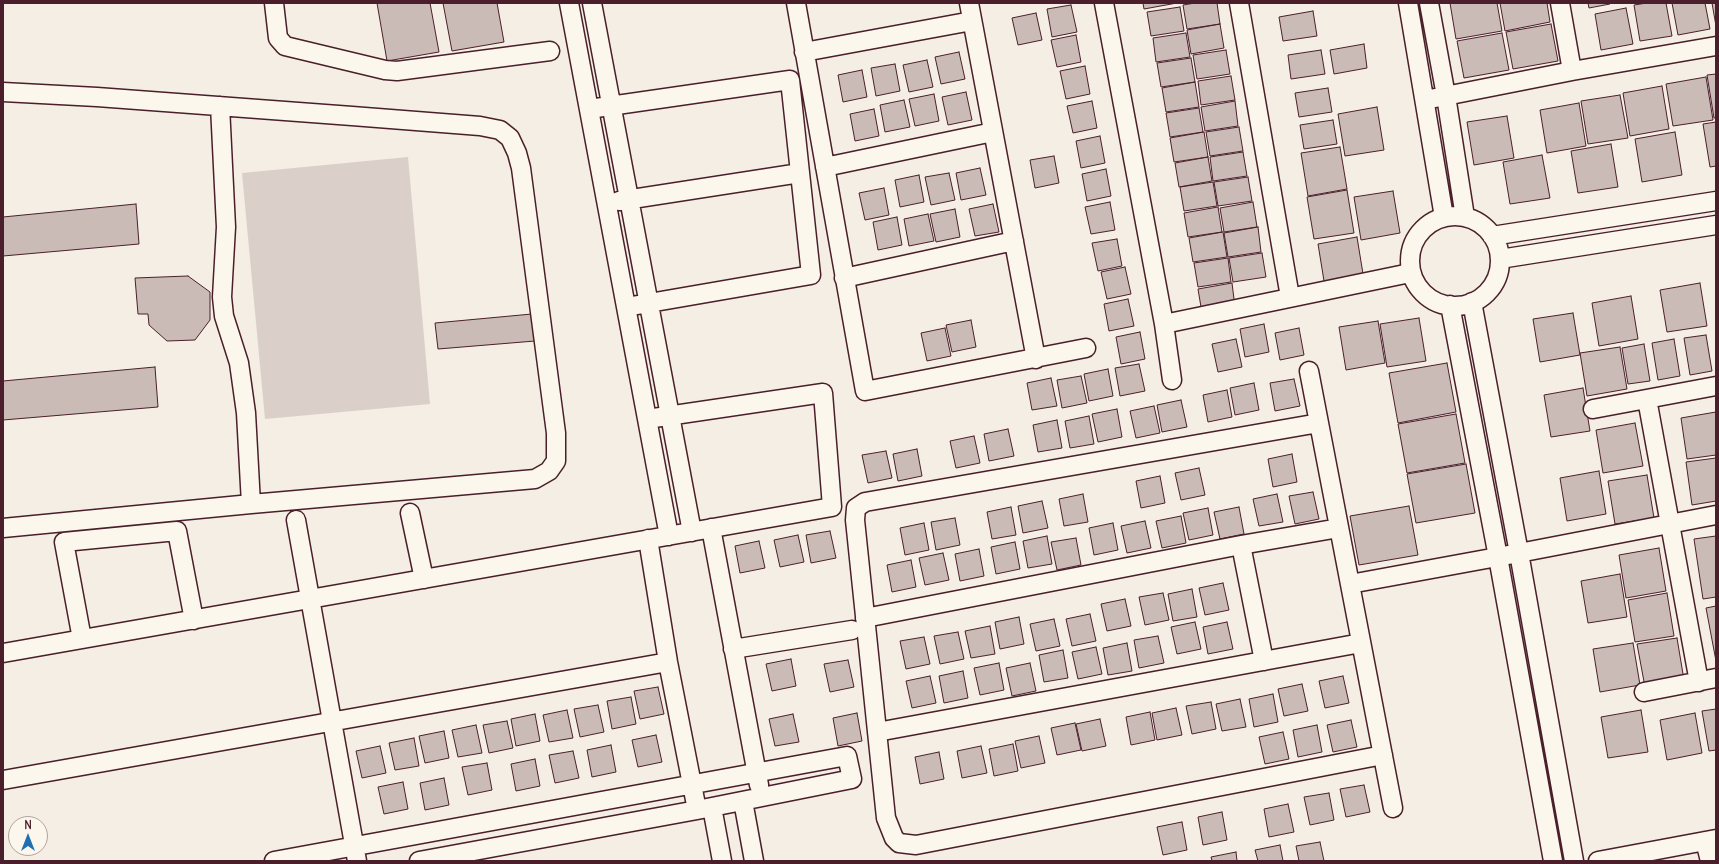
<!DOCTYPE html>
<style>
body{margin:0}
#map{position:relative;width:1719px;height:864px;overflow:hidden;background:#f4eee4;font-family:Delius,sans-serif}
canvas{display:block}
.frame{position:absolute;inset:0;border:4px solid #4a1f2b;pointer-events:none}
.north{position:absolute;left:8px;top:816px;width:40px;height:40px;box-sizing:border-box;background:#fbf7ec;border:1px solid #b4a19f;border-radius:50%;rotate:0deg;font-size:11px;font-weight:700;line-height:16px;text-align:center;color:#4a1f2b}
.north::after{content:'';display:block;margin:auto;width:14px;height:18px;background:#1f6fb2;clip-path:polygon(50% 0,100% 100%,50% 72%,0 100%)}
</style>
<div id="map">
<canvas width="1719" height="864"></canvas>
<div class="frame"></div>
<div class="north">N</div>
</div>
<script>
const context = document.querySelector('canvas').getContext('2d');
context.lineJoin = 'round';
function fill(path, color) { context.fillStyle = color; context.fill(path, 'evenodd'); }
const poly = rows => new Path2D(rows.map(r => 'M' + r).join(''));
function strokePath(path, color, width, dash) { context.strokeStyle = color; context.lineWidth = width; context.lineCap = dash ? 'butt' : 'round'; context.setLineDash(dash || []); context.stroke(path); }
const green = poly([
 [408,157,430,404,265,419,242,173]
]);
const building = poly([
 [377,3,430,3,439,52,387,61,377,3],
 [443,3,497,3,504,42,452,51,443,3],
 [1143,3,1177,3,1144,9,1143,3],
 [1195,3,1217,3,1220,24,1187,29,1183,5,1195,3],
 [1450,3,1497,3,1502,31,1456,39,1450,3],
 [1500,3,1547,3,1550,22,1505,31,1500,3],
 [1588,3,1610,3,1610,4,1589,8,1588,3],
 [1647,3,1666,3,1672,36,1640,41,1634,5,1647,3],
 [1672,3,1705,3,1710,29,1678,35,1672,3],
 [1712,3,1716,3,1716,26,1712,3],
 [1071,5,1077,32,1052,37,1047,9,1071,5],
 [1180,7,1184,31,1151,36,1147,12,1180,7],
 [1626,8,1633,44,1601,50,1595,14,1626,8],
 [1313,11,1317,36,1283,41,1279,17,1313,11],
 [1036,13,1042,40,1018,45,1012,18,1036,13],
 [1220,24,1224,48,1191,54,1187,30,1220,24],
 [1551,24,1558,61,1513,69,1506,32,1551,24],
 [1186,33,1190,57,1156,62,1153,38,1186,33],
 [1502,33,1509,70,1464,78,1457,41,1502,33],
 [1076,35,1081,62,1057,67,1051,40,1076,35],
 [1364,44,1367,68,1334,74,1330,50,1364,44],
 [1226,50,1230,74,1197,79,1193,55,1226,50],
 [1321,50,1325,74,1291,79,1288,55,1321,50],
 [959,52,965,79,941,84,935,57,959,52],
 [1191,58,1195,82,1161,87,1157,63,1191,58],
 [927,60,933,87,909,92,903,65,927,60],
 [895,64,900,91,876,96,871,68,895,64],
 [1085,66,1090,94,1066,99,1060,71,1085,66],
 [862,70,867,97,843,102,838,75,862,70],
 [1716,74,1716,118,1714,118,1707,75,1716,74],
 [1231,76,1235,100,1201,105,1198,81,1231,76],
 [1706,77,1713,120,1673,126,1666,84,1706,77],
 [1195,82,1199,107,1166,112,1162,88,1195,82],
 [1662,86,1669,129,1630,136,1623,93,1662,86],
 [1328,88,1332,112,1299,117,1295,93,1328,88],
 [966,92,972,120,948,125,942,97,966,92],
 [934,94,939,121,915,126,909,99,934,94],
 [1620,95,1628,138,1588,144,1581,101,1620,95],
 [904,100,910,127,885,132,880,105,904,100],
 [1092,101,1097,128,1073,133,1067,106,1092,101],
 [1235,101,1238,126,1205,131,1201,107,1235,101],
 [1579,103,1586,146,1547,153,1540,110,1579,103],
 [1377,107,1384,150,1345,156,1338,114,1377,107],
 [1199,108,1203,132,1170,137,1166,113,1199,108],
 [874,109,879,136,855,141,850,114,874,109],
 [1507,116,1514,158,1474,165,1467,122,1507,116],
 [1333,120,1337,144,1304,149,1300,125,1333,120],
 [1716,122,1716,166,1710,167,1703,124,1716,122],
 [1239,127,1243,151,1210,156,1206,132,1239,127],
 [1204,132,1208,157,1174,162,1170,138,1204,132],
 [1675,132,1682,175,1642,182,1635,139,1675,132],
 [1100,136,1105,163,1081,168,1076,141,1100,136],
 [1611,144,1618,187,1578,193,1571,151,1611,144],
 [1340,147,1347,189,1308,196,1301,153,1340,147],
 [1243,152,1247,176,1213,181,1210,157,1243,152],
 [1542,155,1550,198,1510,204,1503,162,1542,155],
 [1054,156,1059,183,1035,188,1030,160,1054,156],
 [1208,157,1212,181,1179,187,1175,163,1208,157],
 [980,168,986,195,961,200,956,173,980,168],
 [1106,169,1111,196,1087,201,1082,174,1106,169],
 [949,173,955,200,931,205,925,177,949,173],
 [919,175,924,202,900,207,895,180,919,175],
 [1248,177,1252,201,1218,206,1214,182,1248,177],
 [1213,182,1217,206,1184,211,1180,187,1213,182],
 [884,188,889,215,865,220,859,193,884,188],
 [1347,190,1354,233,1314,239,1307,197,1347,190],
 [1393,191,1400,233,1361,240,1354,197,1393,191],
 [1110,202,1115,230,1091,234,1085,207,1110,202],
 [1253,202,1257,227,1224,232,1220,208,1253,202],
 [136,204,139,244,3,256,3,217,136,204],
 [993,204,999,232,975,236,969,209,993,204],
 [1218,207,1222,232,1188,237,1184,213,1218,207],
 [955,209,960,237,936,242,930,214,955,209],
 [928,214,934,241,909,246,904,219,928,214],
 [897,217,902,245,878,250,873,222,897,217],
 [1258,227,1261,252,1228,257,1224,233,1258,227],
 [1223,232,1227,257,1193,262,1189,238,1223,232],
 [1357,237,1364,280,1325,287,1318,244,1357,237],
 [1117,239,1122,266,1098,271,1092,243,1117,239],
 [1262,253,1266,277,1233,282,1229,258,1262,253],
 [1228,258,1231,282,1198,287,1194,263,1228,258],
 [1125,267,1131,294,1107,299,1101,272,1125,267],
 [188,276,210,292,210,320,195,340,167,341,149,325,148,314,138,314,135,278,188,276],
 [1232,283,1235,307,1202,313,1198,289,1232,283],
 [1700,283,1707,326,1667,332,1660,290,1700,283],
 [1631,296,1638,339,1599,346,1592,303,1631,296],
 [1128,299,1134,326,1109,331,1104,304,1128,299],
 [1573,313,1580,355,1540,362,1533,319,1573,313],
 [532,314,535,341,438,349,435,323,532,314],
 [1419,318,1426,361,1387,367,1380,324,1419,318],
 [971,320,976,347,952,352,946,325,971,320],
 [1378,321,1385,363,1346,370,1339,327,1378,321],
 [1264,324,1269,352,1245,357,1240,329,1264,324],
 [945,328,951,356,927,361,921,333,945,328],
 [1299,328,1304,355,1280,360,1275,333,1299,328],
 [1140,332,1145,359,1121,364,1116,337,1140,332],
 [1706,335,1712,371,1690,375,1684,338,1706,335],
 [1236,339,1242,367,1218,372,1212,344,1236,339],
 [1674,339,1680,376,1658,380,1652,343,1674,339],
 [1644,344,1650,381,1628,384,1622,348,1644,344],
 [1620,347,1627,389,1587,396,1580,353,1620,347],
 [1447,363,1456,412,1398,423,1389,373,1447,363],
 [1139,364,1145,391,1120,396,1115,368,1139,364],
 [155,367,158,407,3,420,3,381,155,367],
 [1108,369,1113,396,1089,401,1084,374,1108,369],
 [1081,376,1087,403,1062,408,1057,380,1081,376],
 [1051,378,1057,406,1032,410,1027,383,1051,378],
 [1294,379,1300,406,1275,411,1270,383,1294,379],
 [1254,383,1259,410,1235,415,1230,388,1254,383],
 [1583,388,1590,431,1551,437,1544,395,1583,388],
 [1227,390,1232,417,1208,422,1203,395,1227,390],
 [1181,400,1187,427,1162,432,1157,405,1181,400],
 [1154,406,1160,433,1136,438,1130,411,1154,406],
 [1117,409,1122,437,1098,442,1092,414,1117,409],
 [1716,412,1716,455,1687,459,1681,418,1716,412],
 [1456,414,1465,463,1407,473,1398,424,1456,414],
 [1089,416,1094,444,1070,448,1065,421,1089,416],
 [1057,420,1062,448,1038,452,1033,425,1057,420],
 [1635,423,1643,466,1603,473,1596,430,1635,423],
 [1008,429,1014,456,989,461,984,434,1008,429],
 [974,436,980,463,956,468,950,441,974,436],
 [917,449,922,476,898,481,893,454,917,449],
 [886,451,892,478,868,483,862,455,886,451],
 [1292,454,1297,482,1273,487,1268,459,1292,454],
 [1716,458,1716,501,1692,505,1686,462,1716,458],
 [1466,464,1475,513,1416,523,1407,474,1466,464],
 [1199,468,1205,495,1181,500,1175,473,1199,468],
 [1599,471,1606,514,1567,521,1560,478,1599,471],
 [1647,475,1654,518,1615,524,1608,481,1647,475],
 [1160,476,1165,503,1141,508,1136,481,1160,476],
 [1313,492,1319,519,1295,524,1289,496,1313,492],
 [1083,494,1088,522,1064,526,1059,499,1083,494],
 [1277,494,1283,522,1259,526,1253,499,1277,494],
 [1042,501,1048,528,1023,533,1018,506,1042,501],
 [1409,506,1418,555,1359,565,1350,516,1409,506],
 [1011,507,1016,535,992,539,987,512,1011,507],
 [1239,507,1244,534,1220,539,1214,512,1239,507],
 [1208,508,1213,535,1189,540,1183,513,1208,508],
 [1181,516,1186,543,1162,548,1156,521,1181,516],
 [955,518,960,545,936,550,931,522,955,518],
 [1145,521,1151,548,1127,553,1121,526,1145,521],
 [924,523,929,550,905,555,900,528,924,523],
 [1113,523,1118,550,1094,555,1089,528,1113,523],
 [830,531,836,558,811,563,806,535,830,531],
 [798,535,804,562,780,567,774,540,798,535],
 [1047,536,1052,564,1028,568,1023,541,1047,536],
 [1716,536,1716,597,1703,599,1694,539,1716,536],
 [1076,538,1081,565,1057,570,1051,542,1076,538],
 [759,541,765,568,740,573,735,546,759,541],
 [1015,542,1020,569,996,574,991,547,1015,542],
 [1659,548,1666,591,1626,598,1619,555,1659,548],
 [979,549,984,576,960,581,955,554,979,549],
 [943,553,949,580,925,585,919,558,943,553],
 [911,560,916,587,892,592,887,565,911,560],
 [1620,574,1627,617,1588,623,1581,581,1620,574],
 [1223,583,1229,610,1205,615,1199,588,1223,583],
 [1192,589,1197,617,1173,621,1168,594,1192,589],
 [1163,593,1169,620,1145,625,1139,597,1163,593],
 [1667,593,1674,636,1635,642,1628,600,1667,593],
 [1125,599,1131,626,1107,631,1101,604,1125,599],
 [1716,606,1716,661,1706,608,1716,606],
 [1090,614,1096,641,1072,646,1066,619,1090,614],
 [1019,617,1024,644,1000,649,995,622,1019,617],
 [1054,619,1060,646,1036,651,1030,624,1054,619],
 [1195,622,1201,649,1177,654,1171,627,1195,622],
 [1227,622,1233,649,1208,654,1203,627,1227,622],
 [990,626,995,654,971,658,965,631,990,626],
 [958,632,964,659,940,664,934,636,958,632],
 [1158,636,1164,663,1139,668,1134,640,1158,636],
 [924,637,930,664,906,669,900,641,924,637],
 [1677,638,1684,680,1645,687,1637,644,1677,638],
 [1127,643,1132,671,1108,675,1103,648,1127,643],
 [1633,643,1640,685,1600,692,1593,649,1633,643],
 [1096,647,1102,674,1078,679,1072,652,1096,647],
 [1063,650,1068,678,1044,682,1039,655,1063,650],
 [791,659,796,686,772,691,766,664,791,659],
 [848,660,854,687,830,692,824,664,848,660],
 [999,663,1004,690,980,695,974,668,999,663],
 [1030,663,1036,691,1012,696,1006,668,1030,663],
 [963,671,968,698,944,703,939,676,963,671],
 [930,676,936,703,912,708,906,681,930,676],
 [1343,676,1349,703,1325,708,1319,681,1343,676],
 [1302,684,1308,711,1284,716,1278,689,1302,684],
 [658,687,664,714,640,719,634,691,658,687],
 [1273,694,1278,722,1254,727,1249,699,1273,694],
 [631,697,636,724,612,729,607,701,631,697],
 [1240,699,1246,727,1222,731,1216,704,1240,699],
 [1211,702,1216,729,1192,734,1186,706,1211,702],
 [598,705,604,732,580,737,574,709,598,705],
 [1176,708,1182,735,1157,740,1152,713,1176,708],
 [1716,709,1716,750,1709,751,1702,711,1716,709],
 [567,710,573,738,549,742,543,715,567,710],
 [1641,710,1648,752,1608,758,1601,717,1641,710],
 [1150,712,1155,740,1131,745,1126,717,1150,712],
 [857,713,862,741,838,746,833,718,857,713],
 [1695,713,1702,753,1667,760,1660,720,1695,713],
 [535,714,540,741,516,746,511,719,535,714],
 [793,714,799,742,775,746,769,719,793,714],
 [1100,719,1106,746,1082,751,1076,724,1100,719],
 [1351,720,1357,747,1333,752,1327,725,1351,720],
 [507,721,513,748,489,753,483,725,507,721],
 [1075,723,1081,750,1057,755,1051,728,1075,723],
 [476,725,482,753,458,757,452,730,476,725],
 [1317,725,1322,752,1298,757,1293,730,1317,725],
 [444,731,449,758,425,763,419,736,444,731],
 [1283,732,1289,759,1265,764,1259,737,1283,732],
 [656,735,662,762,638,767,632,740,656,735],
 [1039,736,1045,763,1021,768,1015,741,1039,736],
 [414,738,419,766,395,770,389,743,414,738],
 [1013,744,1018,771,994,776,989,749,1013,744],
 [611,745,616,772,592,777,587,750,611,745],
 [380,746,386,773,362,778,356,751,380,746],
 [981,746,987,773,962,778,957,751,981,746],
 [573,751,579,778,555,783,549,755,573,751],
 [939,752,944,779,920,784,915,757,939,752],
 [535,759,540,786,516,791,511,764,535,759],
 [487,763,492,790,468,795,462,767,487,763],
 [444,778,449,805,425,810,420,783,444,778],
 [403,782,408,809,384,814,378,787,403,782],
 [1364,785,1370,812,1346,817,1340,789,1364,785],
 [1329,793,1334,820,1310,825,1304,797,1329,793],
 [1288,804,1294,832,1269,837,1264,809,1288,804],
 [1222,812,1227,840,1203,845,1198,817,1222,812],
 [1182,822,1187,850,1163,855,1157,827,1182,822],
 [1320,842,1324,861,1299,861,1296,846,1320,842],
 [1280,845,1283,861,1258,861,1255,850,1280,845],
 [1236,852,1237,861,1212,861,1211,857,1236,852]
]);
const minor = poly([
 [274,3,278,38,285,46,385,70,397,71,550,51],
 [569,3,669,536],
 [592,3,692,532],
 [796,3,865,391,1086,348],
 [969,3,1036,359],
 [1104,3,1164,324,1172,380],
 [1239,3,1290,297],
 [1408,3,1444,217],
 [1429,3,1446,96,1465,217],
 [1560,3,1572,71],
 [804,52,972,21],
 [3,92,97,97,352,116,480,126,500,130,510,138,517,153,521,168,556,433,556,461,549,471,535,479,251,504,3,528],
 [1425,100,1572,71,1716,46],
 [220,106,226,227,222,297,224,316,239,363,246,413,251,504],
 [589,109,790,80,811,275,626,307],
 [825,167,993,132],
 [619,201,800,173],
 '1410 261a45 45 0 1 1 90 0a45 45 0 1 1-90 0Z',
 [1492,236,1716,201],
 [1500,259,1716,225],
 [844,278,1014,241],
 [1472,302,1519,553,1574,861],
 [1450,305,1498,557,1553,861],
 [1164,324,1410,273],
 [1309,371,1393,808],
 [1647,399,1699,682],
 [1593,409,1716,386],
 [1319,423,865,502,856,508,855,520,886,818,894,838,899,843,916,845,1383,755],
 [410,513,424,579],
 [296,520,357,861],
 [711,528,759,785],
 [648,539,668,662,697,810],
 [1241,545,1264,661],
 [1350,584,1519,553,1716,515],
 [865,618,1241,545,1339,528],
 [82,639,64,542,177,531,194,620],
 [733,649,852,630],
 [3,653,832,507,823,393,647,419],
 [1644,692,1716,678],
 [877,732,1361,643],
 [3,780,668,662],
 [743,801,754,861],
 [712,807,722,861],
 [1705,841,1710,861],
 [274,861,847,756,852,779,697,810,419,861],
 [1598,861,1716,839]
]);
fill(green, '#dbd0c9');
fill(building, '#cabbb6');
strokePath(building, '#4a1f2b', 1);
strokePath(minor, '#4a1f2b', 21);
strokePath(minor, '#fbf7ec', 18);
</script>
